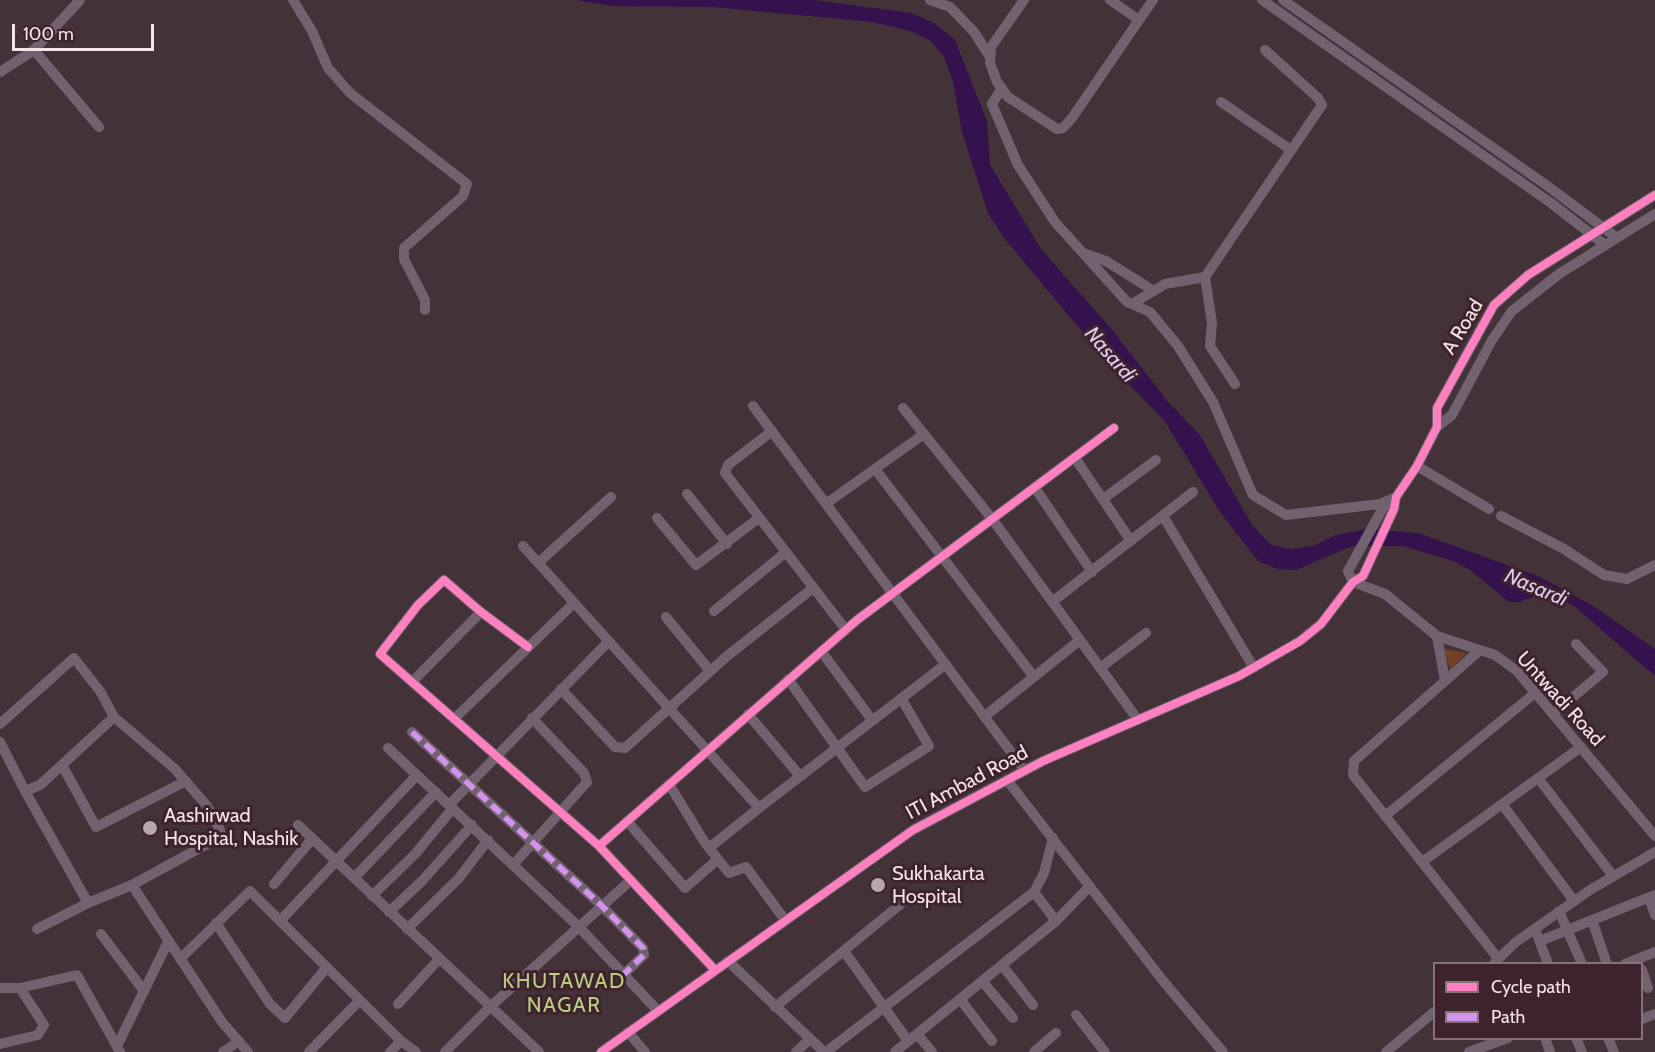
<!DOCTYPE html>
<style>
body{margin:0}
#map{position:relative;width:1655px;height:1052px;overflow:hidden;background:#433339;font-family:Cabin,sans-serif}
canvas{display:block}
.legend{position:absolute;left:1433px;top:962px;width:210px;height:78px;box-sizing:border-box;background:#3e232d;border:2px solid #887079;margin:0;padding:8px 10px;list-style:none;font-size:18px;color:#f7e4ea}
.legend li{display:flex;align-items:center;gap:12px;height:30px}
.legend b{width:30px;border:2px solid #887079}
.scale{position:absolute;left:12px;top:24px;width:142px;height:27px;box-sizing:border-box;border:3px solid #f7e4ea;border-top:0;padding-left:8px;font-size:18px;line-height:21px;white-space:nowrap;color:#f7e4ea;-webkit-text-stroke:4px #3e232d;paint-order:stroke}
</style>
<div id="map">
<canvas width="1655" height="1052"></canvas>
<ul class="legend">
<li><b style="height:8px;background:#ff80c0"></b>Cycle path</li>
<li><b style="height:8px;background:#d193ec"></b>Path</li>
</ul>
<div class="scale">100 m</div>
</div>
<script>
const context = document.querySelector('canvas').getContext('2d');
context.lineJoin = 'round';
function fill(path, color) { context.fillStyle = color; context.fill(path, 'evenodd'); }
const poly = rows => new Path2D(rows.map(r => 'M' + r).join(''));
function strokePath(path, color, width, dash) { context.strokeStyle = color; context.lineWidth = width; context.lineCap = dash ? 'butt' : 'round'; context.setLineDash(dash || []); context.stroke(path); }
function label(font, color, halo, rows, align = 'center') {
  context.font = font + ' Cabin,sans-serif'; context.lineWidth = 6; context.setLineDash([]); context.textBaseline = 'middle'; context.strokeStyle = halo; context.fillStyle = color; for (const [text, x, y, turn = 0] of rows) {
    context.save(); context.translate(x, y); context.rotate((+turn || 0) * Math.PI / 180); context.textAlign = isNaN(turn) ? turn : align; if (halo) context.strokeText(text, 0, 0); context.fillText(text, 0, 0); context.restore();
  }
}
const green = poly([
 [1444,649,1467,653,1450,670]
]);
const water = poly([
 [576,0,814,0,911,13,934,23,955,40,987,121,990,165,1041,249,1113,331,1169,403,1200,435,1252,525,1271,545,1291,549,1313,546,1336,535,1366,529,1418,533,1538,576,1595,607,1655,649,1655,676,1575,607,1554,594,1543,593,1519,602,1509,602,1469,569,1453,561,1402,546,1352,546,1296,570,1278,569,1258,561,1220,512,1164,420,1110,365,1004,238,988,213,962,132,953,82,944,57,931,41,910,31,873,22,712,7,613,6]
]);
const minor = poly([
 [80,0,34,50,99,127],
 [293,0,312,31,328,68,350,93,467,184,463,196,404,248,404,259,425,300,425,310],
 [930,0,950,7,974,32,990,57],
 [1024,0,991,47,990,63,997,82,1008,97,1057,129,1063,128,1072,118,1139,20],
 [1110,0,1139,20,1153,0],
 [1262,0,1551,203,1605,245],
 [1283,0,1549,187,1617,238],
 [0,72,34,50],
 [1002,88,992,104,1018,165,1055,222,1127,302,1150,312,1178,346,1213,402,1253,495,1286,515,1380,504,1396,497],
 [1221,102,1291,150],
 [1083,253,1106,261,1154,291],
 [1132,304,1165,284,1205,277],
 [1235,384,1210,346,1212,323,1205,277,1322,105,1318,98,1265,50],
 [753,406,1025,771],
 [903,408,993,520,1138,720],
 [1437,427,1452,415,1492,340,1512,311,1559,274,1655,214],
 [772,431,728,465,725,473,846,630],
 [1075,458,1131,541],
 [1417,466,1489,509],
 [875,469,1034,677],
 [1035,488,1092,572],
 [687,494,727,544],
 [1103,499,1156,460],
 [827,503,924,434],
 [1163,516,1254,668],
 [1501,516,1564,549,1604,575,1627,579,1655,565],
 [657,518,696,565,759,518],
 [523,546,759,808,946,664],
 [538,563,611,497],
 [1353,582,1385,594,1437,636,1495,655,1517,671,1655,836],
 [1353,582,1348,571,1384,506,1389,502],
 [1052,602,1193,492],
 [714,611,786,552],
 [666,617,710,671],
 [1437,636,1445,681,1354,761,1353,775,1497,957,1495,964],
 [528,647,481,612,444,580,418,605,380,654,599,846,715,970],
 [821,651,872,720],
 [1100,668,1146,633],
 [788,679,865,787,929,746,901,698],
 [1445,681,1479,651],
 [412,682,481,612],
 [561,689,615,747,625,748,726,657,813,588],
 [748,714,800,776],
 [1553,714,1603,672,1576,644],
 [985,716,1080,640],
 [114,717,175,769,207,806,220,830,220,837,132,885,88,903,25,791,40,785,114,717],
 [454,719,574,603],
 [0,724,74,658,100,691,114,717],
 [412,732,602,906,643,948,644,955,623,975],
 [0,742,25,791],
 [388,748,579,927,658,1011],
 [62,765,96,827,186,781],
 [1538,778,1613,876],
 [1007,780,1164,982,1223,1052],
 [669,784,705,843,729,873,746,867,785,920],
 [1502,804,1574,901],
 [449,805,609,641],
 [1385,816,1535,693],
 [627,821,685,888,718,859],
 [298,825,539,1052],
 [599,846,857,620,1114,428],
 [709,848,759,808],
 [1422,862,1581,747],
 [513,865,587,782,584,773,532,718],
 [354,878,436,792],
 [274,884,312,839],
 [132,885,222,1022,248,1052],
 [1034,892,1056,921],
 [372,896,416,853,453,808],
 [1649,898,1655,915],
 [1559,911,1582,964],
 [389,912,422,881,472,825],
 [1592,920,1607,964],
 [280,921,417,775],
 [216,923,270,1004,285,1018,327,967],
 [37,929,88,903],
 [407,929,459,878,488,840],
 [101,934,144,991],
 [1537,934,1548,964],
 [1540,941,1655,895],
 [844,951,908,1041],
 [180,959,250,891,401,1041,416,1052],
 [728,961,824,1052],
 [1495,962,1516,942,1590,890,1655,852],
 [1625,964,1655,952],
 [1002,965,1033,1005],
 [1642,970,1648,988],
 [982,981,1013,1018],
 [0,988,20,988,77,975,120,1052],
 [960,999,992,1041],
 [398,1004,439,959],
 [775,1007,902,903],
 [1076,1015,1105,1052],
 [1642,1019,1655,1014],
 [628,1032,645,1052],
 [917,1034,932,1052],
 [1545,1038,1550,1052],
 [1576,1038,1582,1052],
 [1608,1038,1614,1052],
 [0,1044,38,1035,44,1025,20,988],
 [117,1046,168,942],
 [223,1052,239,1041],
 [309,1052,360,1000],
 [390,1052,401,1041],
 [445,1052,490,1007,631,880],
 [601,1052,913,830,1043,761,1239,676,1300,641,1321,624,1353,582,1363,576,1394,509,1396,497,1417,466,1437,427,1437,408,1494,305,1528,275,1655,195],
 [796,1052,810,1039],
 [826,1052,1034,892,1044,873,1053,838],
 [895,1052,1056,921,1090,886],
 [1034,1052,1056,1033],
 [1386,1052,1434,1012],
 [1469,1052,1508,1038]
]);
const quiet = poly([
 [412,732,602,906,643,948,644,955,623,975]
]);
const cycleway = poly([
 [528,647,481,612,444,580,418,605,380,654,599,846,715,970],
 [599,846,857,620,1114,428],
 [601,1052,913,830,1043,761,1239,676,1300,641,1321,624,1353,582,1363,576,1394,509,1396,497,1417,466,1437,427,1437,408,1494,305,1528,275,1655,195]
]);
const markers = [
 [150,828,8,"#b8a6ac"],
 [878,885,8,"#b8a6ac"]
];
const streetNames = [
 ["A Road",1463,327,-59],
 ["Untwadi Road",1560,699,48],
 ["ITI Ambad Road",967,783,-28]
];
const poiNames = [
 ["Aashirwad",164,816],
 ["Hospital, Nashik",164,839],
 ["Sukhakarta",892,874],
 ["Hospital",892,897]
];
const waterNames = [
 ["Nasardi",1110,355,49],
 ["Nasardi",1536,588,23]
];
const neighbourhoodNames = [
 ["KHUTAWAD",564,982],
 ["NAGAR",564,1006]
];
fill(green, '#754029');
fill(water, '#35114e');
strokePath(minor, '#72626f', 10);
strokePath(quiet, '#d193ec', 6, [12, 6]);
strokePath(cycleway, '#ff80c0', 8);
for (const [x, y, r, color] of markers) { const dot = new Path2D(); dot.arc(x, y, r, 0, 2 * Math.PI); context.fillStyle = color; context.fill(dot); strokePath(dot, '#3e232d', 2); }
label('20px', '#f7e4ea', '#3e232d', streetNames);
label('20px', '#f7e4ea', '#3e232d', poiNames, 'left');
label('italic 21px', '#decbf2', '#3e232d', waterNames);
context.letterSpacing = '1.5px';
label('21px', '#bbcd82', '#3e232d', neighbourhoodNames);
context.letterSpacing = '0px';
</script>
